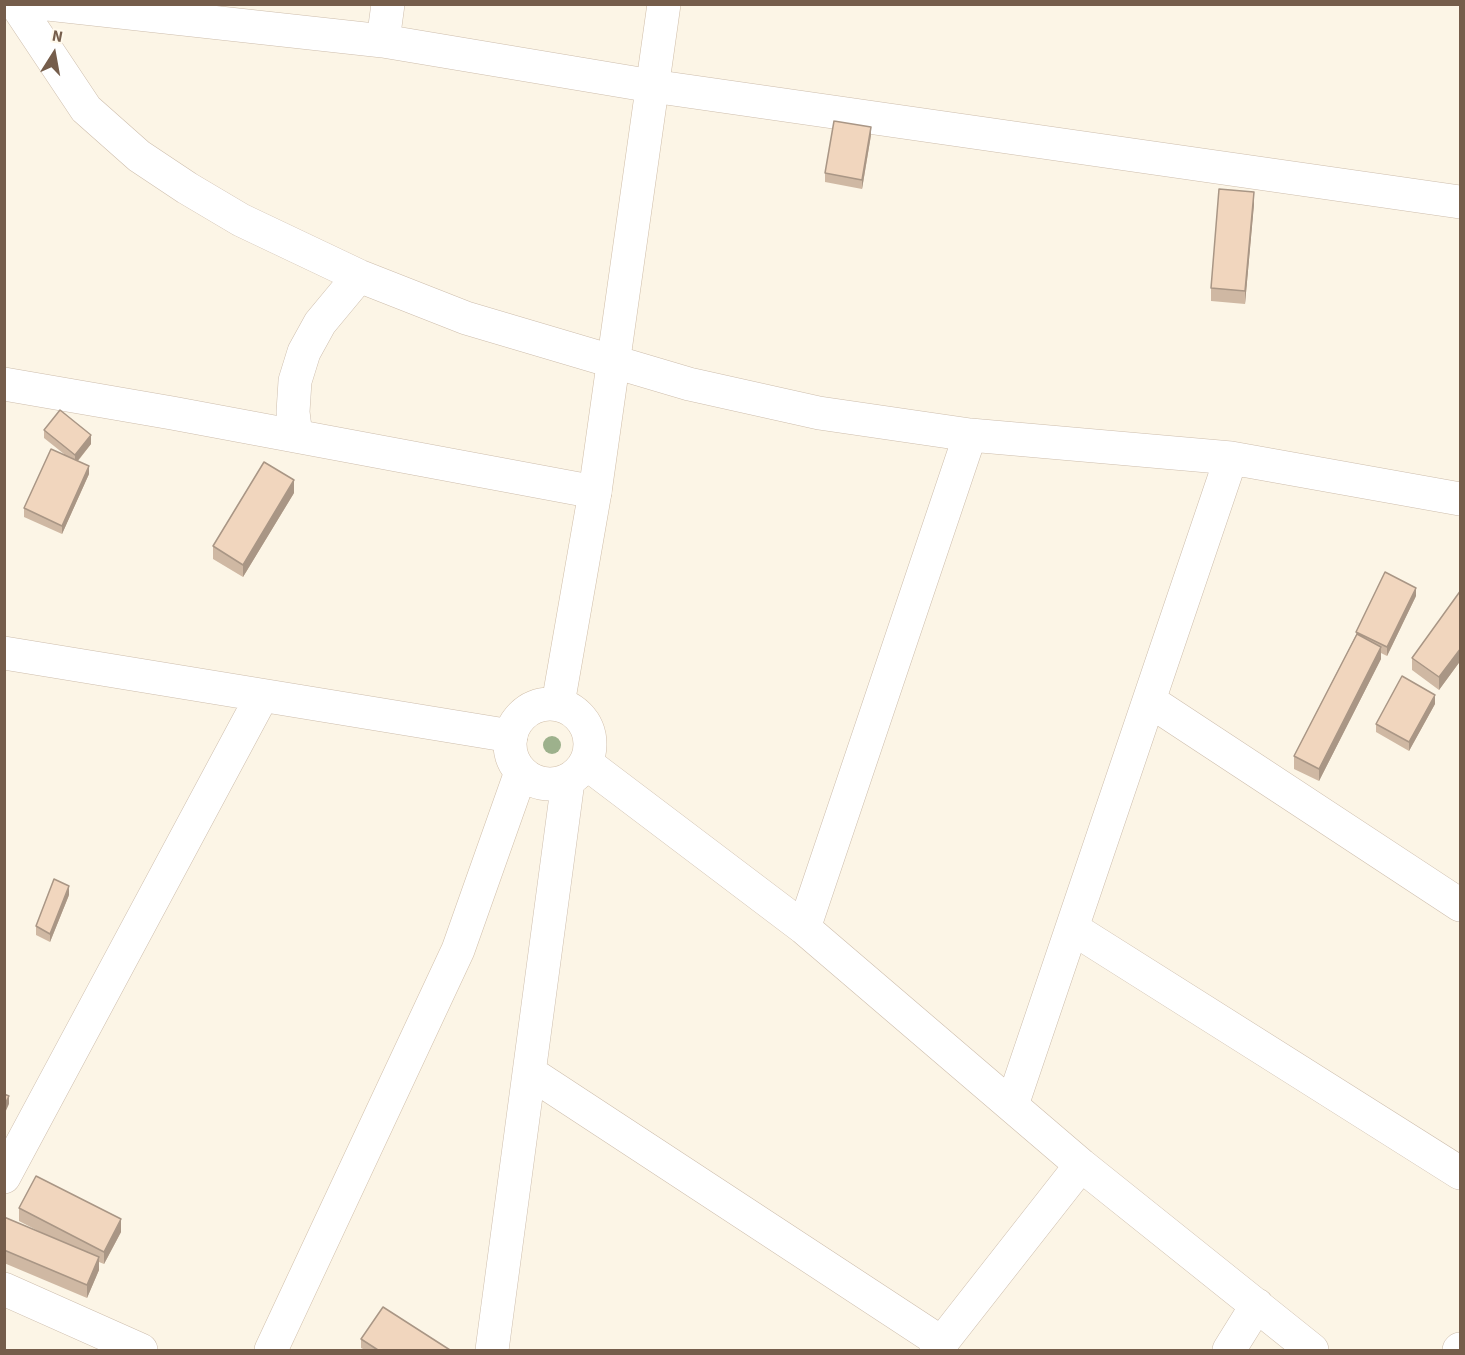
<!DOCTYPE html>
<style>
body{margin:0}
#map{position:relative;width:1465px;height:1355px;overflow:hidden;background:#fcf5e6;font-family:"Source Sans 3",sans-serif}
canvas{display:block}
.frame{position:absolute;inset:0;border:6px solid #755d4b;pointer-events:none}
.north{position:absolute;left:24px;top:24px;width:60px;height:60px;-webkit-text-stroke:4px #fff9ec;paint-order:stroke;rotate:11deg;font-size:16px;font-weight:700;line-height:24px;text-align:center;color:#755d4b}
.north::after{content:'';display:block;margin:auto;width:21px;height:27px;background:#755d4b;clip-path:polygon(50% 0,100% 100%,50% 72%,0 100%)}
</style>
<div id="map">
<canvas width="1465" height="1355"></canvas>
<div class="frame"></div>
<div class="north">N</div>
</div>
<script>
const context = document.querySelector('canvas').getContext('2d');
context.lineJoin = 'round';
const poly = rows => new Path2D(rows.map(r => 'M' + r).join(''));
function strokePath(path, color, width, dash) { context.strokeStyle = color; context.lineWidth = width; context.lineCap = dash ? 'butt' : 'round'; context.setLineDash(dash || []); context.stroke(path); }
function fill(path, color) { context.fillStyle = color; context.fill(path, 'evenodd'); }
const street = poly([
 [16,4,86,109,139,156,187,188,241,220,359,276,466,318,689,384,819,413,970,435,1231,458,1460,499],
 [48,4,383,41,652,86,1460,202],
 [383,41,388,4],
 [4,384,172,413,595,492],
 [296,436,293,412,295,381,304,352,320,323,359,276],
 [4,653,511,736],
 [1150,701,1460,905],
 [586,763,804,928,1081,1165,1312,1350],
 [804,928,970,435],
 [1072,928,1460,1173],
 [529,1072,942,1343],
 [1012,1105,1231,458],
 [4,1177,262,696],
 [4,1289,141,1350],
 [492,1350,568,781],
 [936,1350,1081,1165],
 [1229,1350,1257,1305],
 [1459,1350,1460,1349]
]);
const secondary = poly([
 '510 744a40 40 0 1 1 80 0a40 40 0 1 1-80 0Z',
 [558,704,595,492,664,4],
 [271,1350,458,950,521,772]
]);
const trees = [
 [552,745]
];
const wall = poly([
 [871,135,862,189,825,182,825,173],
 [1254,204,1245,304,1211,301,1211,288],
 [44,430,91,444,78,461,89,474,62,534,24,517,24,508,64,454,44,438],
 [294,493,243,577,213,559,213,546],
 [1461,590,1461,660,1439,690,1412,670,1412,658],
 [1416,596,1387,656,1381,653,1381,659,1319,781,1294,769,1294,756,1356,635,1356,632],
 [1435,704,1409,751,1376,732,1376,724],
 [69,895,50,942,36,935,36,926],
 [19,1208,121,1232,104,1264,99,1262,99,1270,87,1298,4,1263,4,1217,46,1235,19,1221],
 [361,1339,450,1350,365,1350,361,1348]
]);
const shadedWall = poly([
 [871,127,871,135,862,189,862,180],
 [1254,192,1254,204,1245,304,1245,291],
 [91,435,91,444,75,464,75,455],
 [89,466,89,474,62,534,62,526],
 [294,480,294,493,243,577,243,565],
 [1416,588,1416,596,1387,656,1387,647],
 [1381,647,1381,659,1319,781,1319,769],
 [1461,648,1461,660,1439,690,1439,677],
 [1435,695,1435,704,1409,751,1409,742],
 [69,886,69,895,50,942,50,934],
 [9,1096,9,1104,4,1115,4,1106],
 [121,1219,121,1232,104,1264,104,1252],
 [99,1257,99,1270,87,1298,87,1285]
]);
const building = poly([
 [834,121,871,127,862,180,825,173,834,121],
 [1219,189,1254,192,1245,291,1211,288,1219,189],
 [60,410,91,435,75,455,44,430,60,410],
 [51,449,89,466,62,526,24,508,51,449],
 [264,462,294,480,243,565,213,546,264,462],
 [1385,572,1416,588,1387,647,1356,632,1385,572],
 [1461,590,1461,648,1439,677,1412,658,1461,590],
 [1357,634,1381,647,1319,769,1294,756,1357,634],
 [1402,676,1435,695,1409,742,1376,724,1402,676],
 [54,879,69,886,50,934,36,926,54,879],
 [4,1094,9,1096,4,1106,4,1094],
 [36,1176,121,1219,104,1252,19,1208,36,1176],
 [4,1217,99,1257,87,1285,4,1250,4,1217],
 [383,1307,450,1350,378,1350,361,1339,383,1307]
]);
strokePath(street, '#cdbdac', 34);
strokePath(secondary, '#d0bea9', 34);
strokePath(street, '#fff', 33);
strokePath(secondary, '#fff', 33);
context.fillStyle = '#9db18c';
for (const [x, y] of trees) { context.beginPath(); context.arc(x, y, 9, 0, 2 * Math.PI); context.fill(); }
fill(wall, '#cfb8a3');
fill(shadedWall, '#a99685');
fill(building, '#f1d6be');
strokePath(building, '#a99685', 1.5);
</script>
